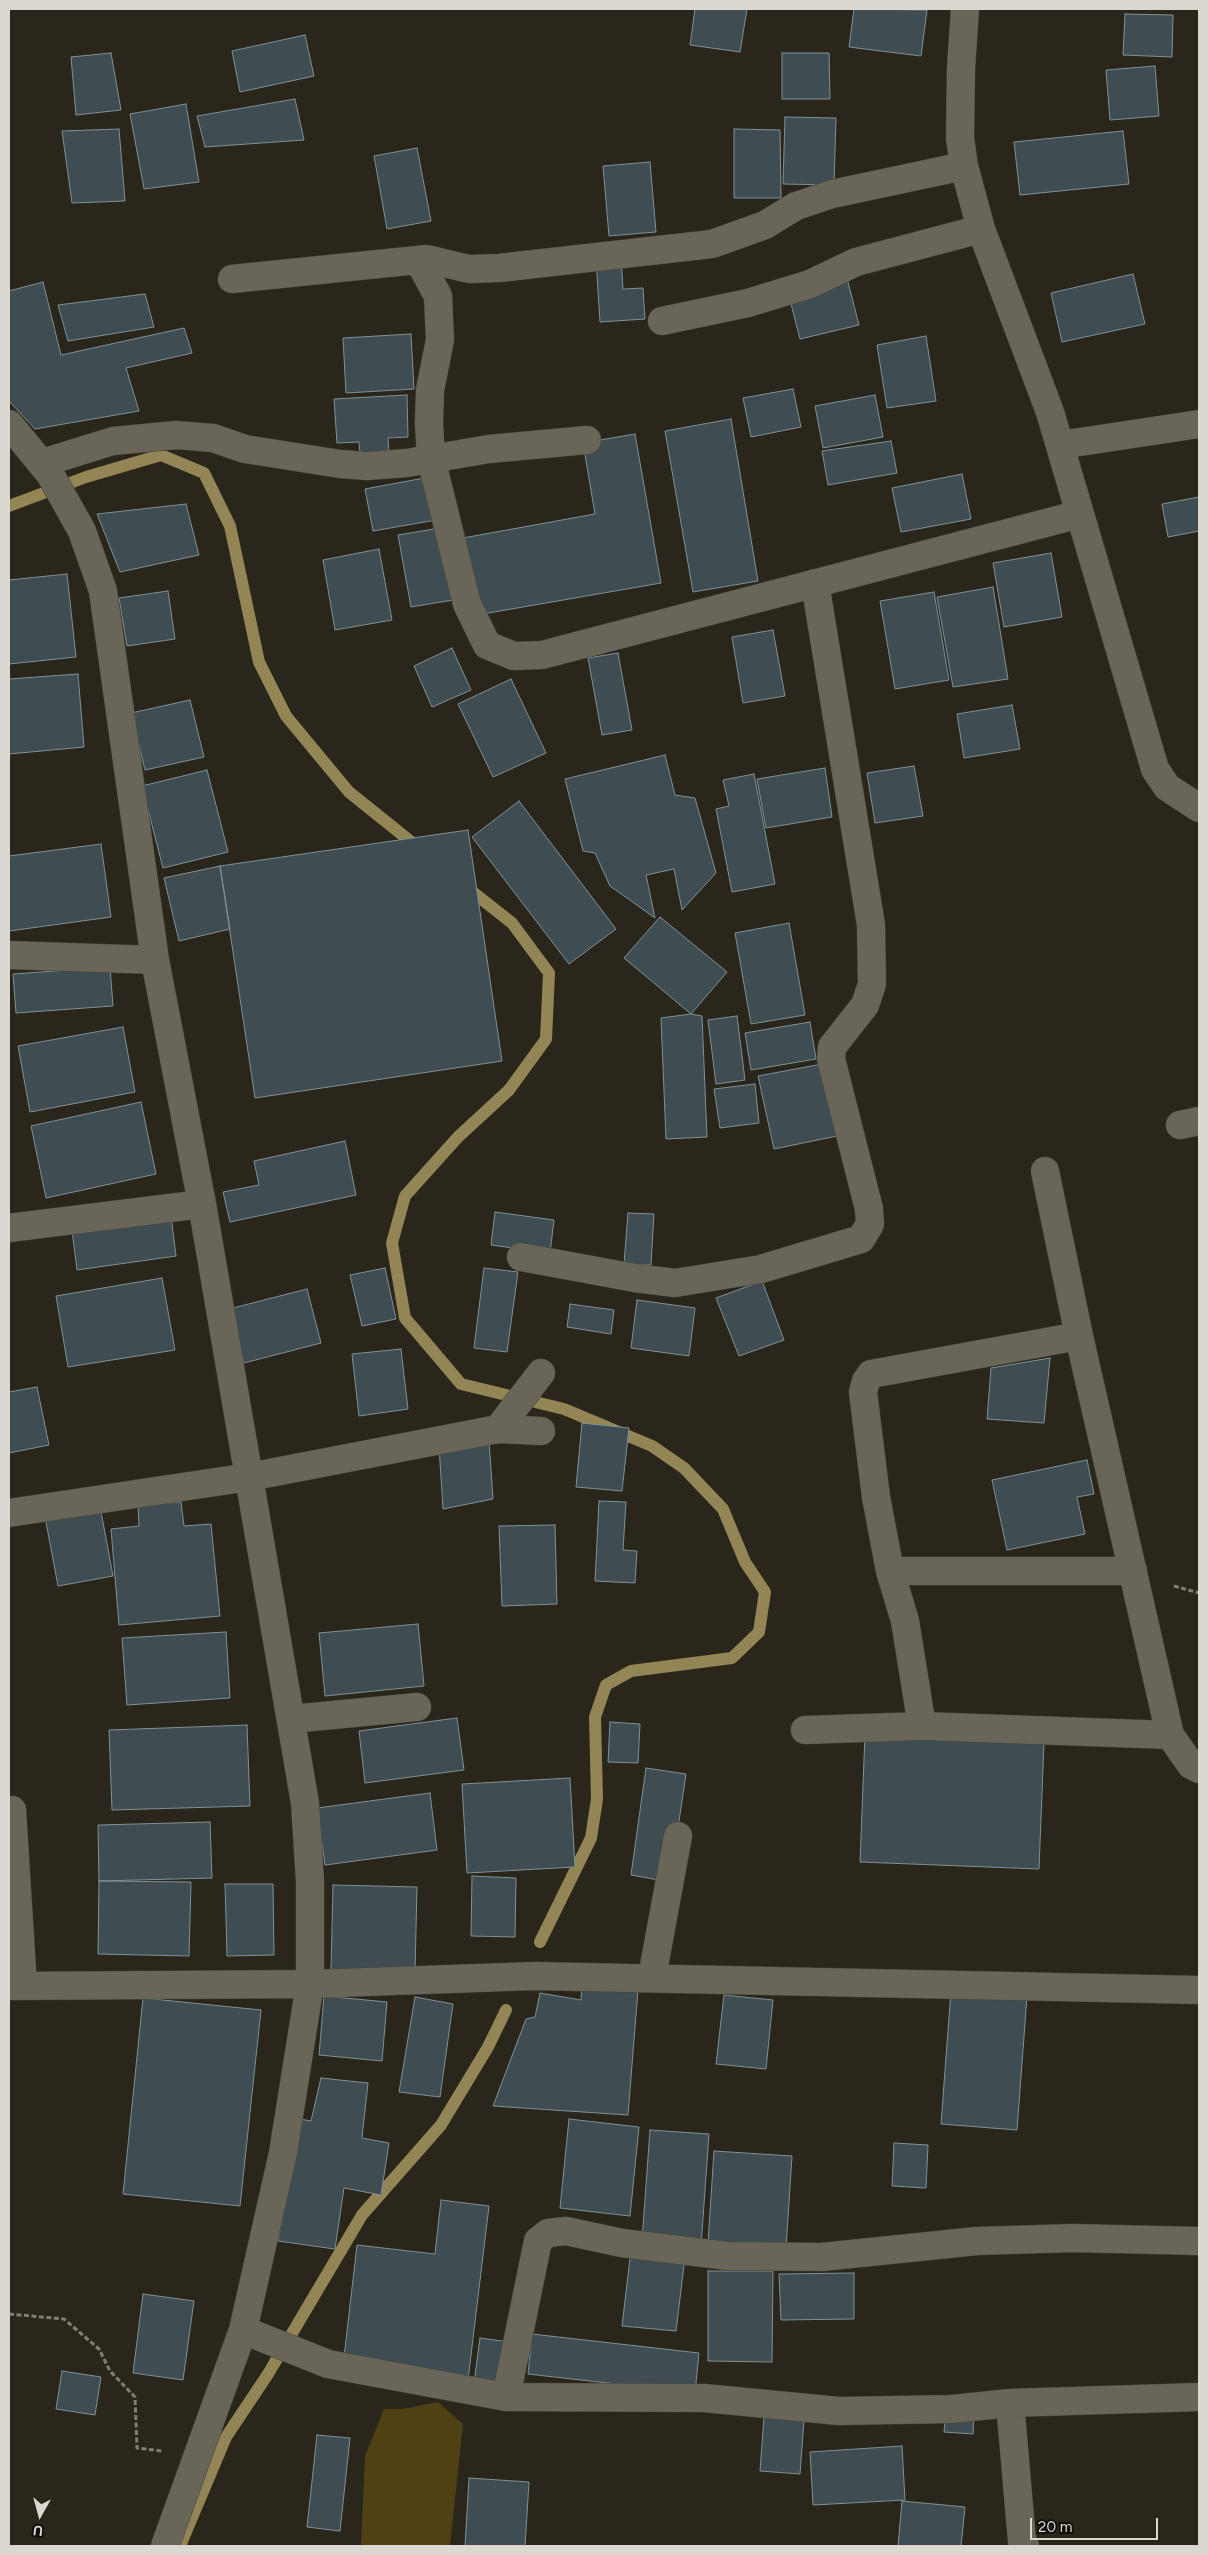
<!DOCTYPE html>
<style>
body{margin:0}
#map{position:relative;width:1208px;height:2555px;overflow:hidden;background:#2a261b;font-family:Figtree,sans-serif}
canvas{display:block}
.frame{position:absolute;inset:0;border:10px solid #dad8d1;pointer-events:none}
.north{position:absolute;left:15px;top:2490px;width:50px;height:50px;-webkit-text-stroke:4px #110f0b;paint-order:stroke;rotate:187deg;font-size:14px;font-weight:700;line-height:20px;text-align:center;color:#dad8d1}
.north::after{content:'';display:block;margin:auto;width:18px;height:22px;background:#dad8d1;clip-path:polygon(50% 0,100% 100%,50% 72%,0 100%)}
.scale{position:absolute;left:1030px;top:2518px;width:128px;height:22px;box-sizing:border-box;border:2px solid #dad8d1;border-top:0;padding-left:6px;font-size:15px;line-height:18px;white-space:nowrap;color:#dad8d1;-webkit-text-stroke:4px #110f0b;paint-order:stroke}
</style>
<div id="map">
<canvas width="1208" height="2555"></canvas>
<div class="frame"></div>
<div class="north">U</div>
<div class="scale">20 m</div>
</div>
<script>
const context = document.querySelector('canvas').getContext('2d');
context.lineJoin = 'round';
function fill(path, color) { context.fillStyle = color; context.fill(path, 'evenodd'); }
const poly = rows => new Path2D(rows.map(r => 'M' + r).join(''));
function strokePath(path, color, width, dash) { context.strokeStyle = color; context.lineWidth = width; context.lineCap = dash ? 'butt' : 'round'; context.setLineDash(dash || []); context.stroke(path); }
const green = poly([
 [438,2402,463,2424,450,2546,361,2546,365,2456,384,2409,403,2409]
]);
const stream = poly([
 [9,506,86,477,161,455,204,473,230,526,259,662,286,716,349,792,420,849],
 [465,886,512,923,549,973,546,1039,509,1090,458,1137,405,1196,392,1243,405,1318,461,1384,564,1409,652,1446,684,1468,723,1509,745,1562,765,1592,759,1632,732,1658,631,1671,606,1685,595,1717,597,1799,591,1838,540,1942],
 [180,2546,226,2437,268,2374,362,2215,441,2125,488,2047,506,2010]
]);
const building = poly([
 [695,9,747,9,740,52,690,45,695,9],
 [854,9,927,10,921,56,849,47,854,9],
 [1125,14,1173,15,1172,57,1123,55,1125,14],
 [305,35,314,76,240,92,232,51,305,35],
 [111,53,121,110,76,115,71,57,111,53],
 [782,53,829,53,830,99,782,99,782,53],
 [1155,66,1159,116,1110,120,1106,70,1155,66],
 [295,99,304,140,205,147,197,116,295,99],
 [186,104,199,182,144,189,130,114,186,104],
 [785,117,836,118,834,185,783,184,785,117],
 [119,129,125,201,72,203,62,131,119,129],
 [734,129,780,130,781,198,734,198,734,129],
 [1123,131,1129,184,1020,195,1014,142,1123,131],
 [417,148,431,221,387,229,374,156,417,148],
 [650,162,656,232,609,236,603,166,650,162],
 [621,256,623,289,643,288,645,319,600,322,596,258,621,256],
 [1133,274,1145,324,1062,342,1051,293,1133,274],
 [847,278,859,325,800,339,788,292,847,278],
 [43,282,61,355,184,328,192,353,126,368,139,411,35,429,9,401,9,291,43,282],
 [145,294,154,327,68,341,58,305,145,294],
 [411,334,414,389,346,393,343,338,411,334],
 [926,336,936,401,887,408,877,345,926,336],
 [793,389,801,427,751,437,743,398,793,389],
 [407,395,408,437,388,438,389,453,360,454,359,442,337,443,334,399,407,395],
 [875,395,883,437,823,448,815,406,875,395],
 [731,419,758,581,693,592,665,431,731,419],
 [635,434,661,583,477,615,463,538,595,514,583,443,635,434],
 [891,441,897,473,828,485,822,451,891,441],
 [962,474,971,519,901,532,892,488,962,474],
 [435,476,442,519,373,531,365,489,435,476],
 [1199,497,1199,531,1168,537,1162,504,1199,497],
 [186,504,199,555,120,572,97,514,186,504],
 [440,528,453,600,411,607,398,535,440,528],
 [379,549,392,620,335,630,323,560,379,549],
 [1051,553,1062,617,1004,627,993,563,1051,553],
 [67,574,76,657,9,664,9,580,67,574],
 [993,587,1008,679,953,687,937,597,993,587],
 [168,591,175,639,127,646,119,598,168,591],
 [934,592,949,680,895,689,880,601,934,592],
 [773,630,785,696,743,703,732,637,773,630],
 [452,648,471,690,432,707,414,666,452,648],
 [618,653,632,730,602,735,588,658,618,653],
 [78,674,84,747,9,754,9,679,78,674],
 [511,679,546,753,493,777,458,704,511,679],
 [190,700,204,757,145,770,131,713,190,700],
 [1012,705,1020,749,964,758,957,714,1012,705],
 [665,755,675,795,695,798,716,873,682,910,674,869,646,875,655,918,610,886,595,853,583,851,565,779,665,755],
 [914,766,923,816,875,823,867,773,914,766],
 [825,768,832,817,766,828,757,779,825,768],
 [207,770,228,852,163,868,142,786,207,770],
 [754,774,775,884,732,892,716,809,729,806,723,780,754,774],
 [519,801,616,929,569,964,472,837,519,801],
 [468,830,502,1061,255,1098,220,866,468,830],
 [101,844,111,917,9,931,9,856,101,844],
 [220,866,230,929,179,941,164,878,220,866],
 [660,917,727,972,691,1014,624,958,660,917],
 [789,923,805,1015,751,1024,735,933,789,923],
 [110,967,113,1006,16,1013,13,974,110,967],
 [691,1014,702,1016,707,1137,666,1139,661,1018,691,1014],
 [737,1016,745,1080,716,1084,708,1020,737,1016],
 [810,1022,816,1059,751,1070,745,1033,810,1022],
 [123,1027,135,1092,30,1112,18,1046,123,1027],
 [822,1064,837,1136,774,1149,758,1076,822,1064],
 [755,1084,759,1123,720,1128,714,1089,755,1084],
 [141,1102,156,1174,46,1198,31,1126,141,1102],
 [345,1141,356,1195,230,1222,223,1192,259,1185,254,1161,345,1141],
 [495,1212,554,1220,550,1253,491,1245,495,1212],
 [628,1213,654,1214,651,1265,624,1264,628,1213],
 [171,1216,176,1256,77,1270,72,1230,171,1216],
 [385,1268,396,1319,362,1326,350,1275,385,1268],
 [484,1268,518,1272,507,1352,474,1348,484,1268],
 [162,1278,175,1350,68,1367,56,1296,162,1278],
 [762,1281,784,1340,739,1356,716,1298,762,1281],
 [307,1289,321,1343,244,1363,229,1309,307,1289],
 [637,1300,695,1308,689,1356,631,1348,637,1300],
 [570,1304,614,1310,611,1334,567,1327,570,1304],
 [401,1349,408,1409,359,1416,352,1354,401,1349],
 [1050,1358,1044,1423,987,1419,991,1368,1050,1358],
 [37,1387,49,1445,9,1453,9,1392,37,1387],
 [582,1423,629,1428,622,1491,576,1487,582,1423],
 [489,1440,493,1499,443,1509,439,1446,489,1440],
 [1087,1460,1094,1494,1077,1497,1085,1534,1007,1550,992,1480,1087,1460],
 [599,1501,626,1502,623,1550,637,1551,635,1583,595,1581,599,1501],
 [181,1502,184,1526,211,1524,220,1616,119,1625,111,1529,139,1526,138,1506,181,1502],
 [100,1506,113,1576,58,1586,45,1517,100,1506],
 [555,1525,557,1604,502,1606,499,1526,555,1525],
 [418,1624,424,1686,325,1696,319,1633,418,1624],
 [226,1632,230,1698,127,1705,122,1638,226,1632],
 [457,1718,464,1770,365,1783,359,1731,457,1718],
 [610,1722,640,1724,638,1763,608,1762,610,1722],
 [247,1725,250,1806,112,1810,109,1730,247,1725],
 [865,1734,1044,1742,1039,1869,860,1862,865,1734],
 [646,1768,686,1774,670,1882,631,1875,646,1768],
 [570,1778,575,1867,467,1873,462,1784,570,1778],
 [430,1793,437,1850,325,1865,317,1808,430,1793],
 [210,1822,212,1878,99,1881,98,1825,210,1822],
 [472,1876,516,1878,515,1937,471,1936,472,1876],
 [99,1881,191,1882,189,1956,98,1954,99,1881],
 [225,1884,273,1884,274,1955,227,1956,225,1884],
 [333,1885,417,1887,415,1972,331,1970,333,1885],
 [582,1984,638,1990,628,2115,493,2106,526,2019,535,2017,540,1993,581,2000,582,1984],
 [951,1991,1027,1996,1017,2130,941,2124,951,1991],
 [724,1995,773,2000,766,2069,716,2064,724,1995],
 [324,1996,387,2002,382,2061,319,2055,324,1996],
 [415,1997,453,2004,440,2097,399,2092,415,1997],
 [143,1998,261,2010,240,2206,123,2194,143,1998],
 [321,2078,368,2083,362,2138,389,2143,381,2195,344,2188,335,2249,278,2241,300,2119,311,2121,321,2078],
 [569,2119,639,2127,630,2216,560,2208,569,2119],
 [650,2130,709,2134,701,2246,642,2241,650,2130],
 [894,2143,928,2145,926,2188,892,2186,894,2143],
 [714,2151,792,2156,786,2248,708,2243,714,2151],
 [441,2200,489,2206,468,2380,343,2366,357,2245,435,2254,441,2200],
 [631,2250,685,2257,676,2331,622,2326,631,2250],
 [708,2271,773,2271,772,2362,708,2361,708,2271],
 [854,2273,854,2319,781,2320,779,2274,854,2273],
 [143,2294,194,2301,183,2380,133,2373,143,2294],
 [532,2334,699,2353,695,2393,528,2374,532,2334],
 [480,2338,510,2342,504,2388,474,2383,480,2338],
 [62,2371,101,2377,95,2415,56,2409,62,2371],
 [946,2411,974,2413,973,2434,944,2432,946,2411],
 [764,2417,804,2420,800,2474,760,2471,764,2417],
 [317,2435,350,2438,340,2531,307,2527,317,2435],
 [902,2446,905,2500,813,2505,810,2452,902,2446],
 [469,2478,529,2482,525,2546,465,2546,469,2478],
 [902,2501,965,2507,961,2546,898,2546,902,2501]
]);
const path = poly([
 [1174,1586,1199,1593],
 [9,2314,64,2319,99,2349,110,2371,135,2397,137,2448,162,2451]
]);
const minor = poly([
 [965,9,961,68,960,138,964,166,981,229,1050,412,1155,769,1167,787,1199,808],
 [419,261,438,296,440,340,430,390,429,423,431,458,444,511,467,604,487,645,514,656,542,655,1080,514],
 [232,279,427,259,469,269,499,268,712,244,765,225,796,206,832,194,964,166],
 [662,321,748,303,810,284,856,262,981,229],
 [9,424,50,474,82,531,103,591,155,960,202,1204,305,1803,310,1881,310,1984,283,2153,243,2330,165,2546],
 [1060,445,1199,424],
 [42,463,113,441,176,435,213,438,245,449,340,464,367,466,407,463,489,449,587,440],
 [9,955,155,960],
 [1180,1125,1199,1121],
 [1045,1171,1079,1336,1170,1735,1191,1765,1199,1769],
 [9,1228,202,1204],
 [521,1257,635,1278,675,1283,761,1269,861,1239,870,1224,869,1209,831,1059,832,1047,865,1005,872,984,871,925,815,583],
 [1079,1336,871,1374,866,1381,863,1392,876,1497,890,1571,1133,1571],
 [498,1429,541,1373],
 [9,1513,249,1477,498,1429,541,1431],
 [890,1571,905,1621,922,1726],
 [291,1719,417,1707],
 [805,1730,922,1726,1170,1735],
 [12,1810,23,1986],
 [652,1977,678,1836],
 [9,1986,310,1984,534,1976,1199,1990],
 [243,2330,328,2364,506,2397,704,2398,839,2411,952,2409,1010,2403,1199,2397],
 [506,2397,538,2241,548,2233,566,2231,622,2243,728,2256,822,2257,977,2241,1073,2238,1199,2241],
 [1010,2403,1022,2541,1025,2546]
]);
fill(green, '#4f4114');
strokePath(stream, '#938555', 12);
fill(building, '#3f4d52');
strokePath(building, '#829197', 1);
strokePath(minor, '#46433b', 29);
strokePath(path, '#817e75', 3, [5, 2.5]);
strokePath(minor, '#696559', 28);
</script>
